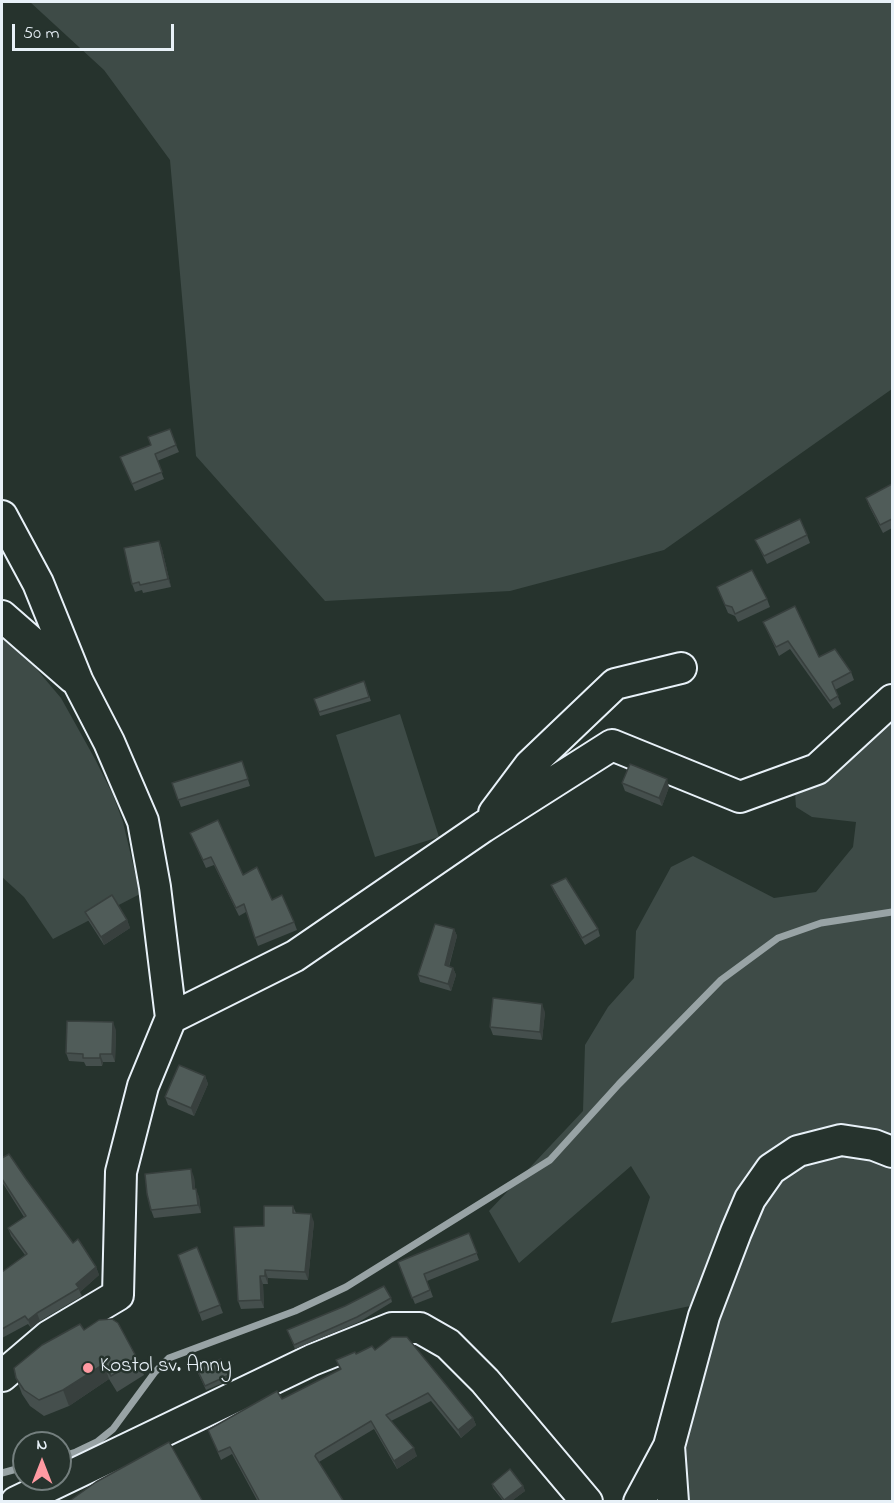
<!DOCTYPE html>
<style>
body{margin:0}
#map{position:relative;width:894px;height:1503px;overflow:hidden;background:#26332d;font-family:"Indie Flower",sans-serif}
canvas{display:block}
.frame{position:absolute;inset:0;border:3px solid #e8f1f8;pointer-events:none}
.north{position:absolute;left:12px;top:1431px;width:60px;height:60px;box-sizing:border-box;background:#26332d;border:2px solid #747f7e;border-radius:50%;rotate:0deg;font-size:16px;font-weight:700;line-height:24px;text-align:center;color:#e8f1f8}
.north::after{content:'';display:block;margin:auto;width:21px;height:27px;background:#ff9aa2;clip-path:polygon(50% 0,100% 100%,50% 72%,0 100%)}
.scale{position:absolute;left:12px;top:24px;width:162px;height:27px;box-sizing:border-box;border:3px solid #e8f1f8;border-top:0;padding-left:8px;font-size:18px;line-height:21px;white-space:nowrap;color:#e8f1f8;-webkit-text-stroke:4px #26332d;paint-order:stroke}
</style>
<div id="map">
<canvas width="894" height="1503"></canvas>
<div class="frame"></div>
<div class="north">N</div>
<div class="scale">50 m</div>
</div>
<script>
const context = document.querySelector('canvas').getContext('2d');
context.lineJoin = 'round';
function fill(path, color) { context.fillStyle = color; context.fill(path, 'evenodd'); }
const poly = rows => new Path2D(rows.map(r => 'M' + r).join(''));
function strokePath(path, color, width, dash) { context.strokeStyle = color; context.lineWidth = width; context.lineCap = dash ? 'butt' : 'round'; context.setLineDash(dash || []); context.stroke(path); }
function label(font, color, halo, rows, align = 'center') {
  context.font = font + ' "Indie Flower",sans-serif'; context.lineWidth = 5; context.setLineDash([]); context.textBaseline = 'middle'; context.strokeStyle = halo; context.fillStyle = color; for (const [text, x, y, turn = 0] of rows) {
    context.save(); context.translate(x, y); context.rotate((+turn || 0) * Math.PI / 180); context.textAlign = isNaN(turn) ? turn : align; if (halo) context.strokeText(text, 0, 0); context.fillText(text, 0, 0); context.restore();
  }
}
const green = poly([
 [30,2,892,2,892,389,664,550,510,591,325,601,196,456,170,160,104,70],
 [4,639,10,640,17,646,61,698,95,759,113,795,123,822,140,894,53,939,24,897,2,877,2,640],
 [892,713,892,1135,869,1129,814,1132,782,1146,753,1166,724,1220,690,1306,611,1323,650,1197,631,1166,519,1263,489,1211,583,1111,585,1045,608,1007,634,978,636,931,671,867,693,856,774,898,816,892,853,847,856,822,812,817,796,807,795,793],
 [400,714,439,837,375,857,336,735],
 [852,1155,892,1159,892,1501,677,1502,679,1450,747,1233,786,1174,819,1160]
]);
const stream = poly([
 [60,1457,76,1452,97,1442,113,1429,155,1372,169,1358,295,1311,346,1287,550,1160,619,1084,721,980,778,938,821,923,892,912],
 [2,1473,24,1467]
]);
const minor = poly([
 [2,516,38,583,78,682,109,742,143,821,155,887,171,1018,143,1086,121,1172,118,1295,49,1336,2,1376],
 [2,616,73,678],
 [494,813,530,765,615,684,681,668],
 [171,1018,295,956,483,827,612,745,740,797,817,769,892,700],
 [669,1446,673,1502],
 [16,1502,312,1360,392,1328,420,1328,448,1344,485,1381,587,1502],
 [639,1502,669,1446,704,1316,736,1232,750,1199,771,1169,798,1151,841,1140,874,1145,892,1152]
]);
const wall = poly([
 [176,445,179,452,157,461,164,479,135,491,123,464],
 [892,484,892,528,883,533,869,506,866,498],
 [807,535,810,543,767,564,755,540],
 [159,541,162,549,171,587,143,593,142,590,135,592,132,584],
 [717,587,767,599,770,607,738,622,735,616,728,613],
 [763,622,819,657,851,672,854,680,835,690,841,704,833,709,790,649,779,656],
 [364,681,371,701,320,716,314,699],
 [242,761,250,786,181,807,172,783],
 [622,783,669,787,662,806,625,791],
 [190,833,243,875,272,900,294,922,297,930,258,946,246,912,239,916,214,865,206,868],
 [551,885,598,929,600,936,585,945,554,892],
 [85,912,127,920,130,928,104,945,88,920],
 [454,929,457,936,449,967,453,968,456,975,451,991,420,982,418,975],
 [545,1012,542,1040,493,1035,490,1027],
 [116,1030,115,1062,103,1062,102,1066,86,1066,84,1062,69,1061,66,1053],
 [205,1076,208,1084,194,1116,168,1105,165,1097],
 [2,1158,26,1179,73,1243,96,1267,99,1275,80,1292,82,1296,40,1321,31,1328,28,1324,2,1338,2,1272,25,1255,11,1236,8,1228,24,1217,2,1182],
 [194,1177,195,1189,199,1197,201,1213,154,1218,151,1210],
 [293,1206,296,1213,314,1222,308,1280,268,1278,268,1284,263,1284,264,1308,241,1309,238,1301,264,1226],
 [469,1233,479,1260,427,1281,433,1297,415,1304,398,1262],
 [197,1247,223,1313,202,1321,178,1255],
 [391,1298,392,1302,359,1322,295,1349,287,1330],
 [84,1330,138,1360,144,1375,117,1392,109,1379,69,1406,44,1416,30,1406,22,1394,16,1378],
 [375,1350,473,1418,476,1425,461,1438,431,1401,391,1421,417,1456,397,1469,374,1429,319,1462,319,1463,344,1502,258,1502,232,1454,221,1460,208,1430,282,1399,340,1370,336,1360,356,1354],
 [221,1359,230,1380,206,1390,198,1373],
 [492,1484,523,1486,525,1491,510,1502,504,1502,493,1488]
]);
const shadedWall = poly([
 [159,541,162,549,171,587,168,579],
 [667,779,669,787,662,806,659,798],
 [127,920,130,928,104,945,101,937],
 [454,929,457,936,447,972,445,965],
 [453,968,456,975,451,991,448,984],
 [542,1004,545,1012,542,1040,540,1032],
 [113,1022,116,1030,115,1062,112,1054],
 [100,1054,103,1062,102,1066,100,1058],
 [205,1076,208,1084,194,1116,191,1108],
 [191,1169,194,1177,196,1197,193,1189],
 [196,1189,199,1197,201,1213,198,1205],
 [311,1214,314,1222,308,1280,305,1272],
 [96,1267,99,1275,80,1292,76,1284],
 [265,1270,268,1278,268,1284,265,1276],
 [260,1276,263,1284,264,1308,261,1300],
 [37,1313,40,1321,31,1328,28,1320],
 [104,1364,109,1379,69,1406,63,1390],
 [473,1418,476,1425,461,1438,458,1430],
 [414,1448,417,1456,397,1469,394,1461],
 [523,1486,525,1491,510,1502,505,1502,504,1500]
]);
const building = poly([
 [170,429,176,445,155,454,162,472,132,484,120,457,151,445,148,437,170,429],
 [892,484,892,519,880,525,866,498,892,484],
 [800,519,807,535,764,556,755,540,800,519],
 [159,541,168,579,140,585,139,582,132,584,124,548,159,541],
 [752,570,767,599,735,614,732,607,725,605,717,587,752,570],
 [795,606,819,657,835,649,851,672,832,682,838,696,830,701,788,641,776,647,763,622,795,606],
 [364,681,369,697,319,712,314,699,364,681],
 [242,761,248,779,178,800,172,783,242,761],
 [630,764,667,779,659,798,622,783,630,764],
 [218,820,243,875,257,867,272,900,282,895,294,922,255,938,244,904,236,908,211,857,203,860,190,833,218,820],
 [566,878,598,929,582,938,551,885,566,878],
 [112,895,127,920,101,937,85,912,112,895],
 [435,924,454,929,445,965,453,968,448,984,418,975,435,924],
 [493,998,542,1004,540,1032,490,1027,493,998],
 [67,1021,113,1022,112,1054,100,1054,100,1058,83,1058,83,1054,66,1053,67,1021],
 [179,1065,205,1076,191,1108,165,1097,179,1065],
 [9,1154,26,1179,73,1243,78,1239,96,1267,76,1284,79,1288,37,1313,28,1320,25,1316,2,1329,2,1272,27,1254,8,1228,26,1216,2,1179,2,1158,9,1154],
 [191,1169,193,1189,196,1189,198,1205,151,1210,147,1194,145,1174,191,1169],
 [264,1206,293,1206,293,1213,311,1214,305,1272,265,1270,265,1276,260,1276,261,1300,238,1301,234,1227,264,1226,264,1206],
 [469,1233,477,1253,424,1274,430,1290,412,1298,398,1262,469,1233],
 [197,1247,220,1305,199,1313,178,1255,197,1247],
 [384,1286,391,1298,357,1317,294,1345,287,1330,345,1306,384,1286],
 [112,1319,118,1323,138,1360,111,1376,104,1364,63,1390,39,1400,24,1390,16,1378,14,1368,42,1345,80,1324,84,1330,99,1320,112,1319],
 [392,1337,407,1337,473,1418,458,1430,428,1393,386,1415,414,1448,394,1461,371,1421,316,1454,315,1456,344,1502,260,1502,230,1447,218,1452,208,1430,277,1391,282,1399,341,1369,336,1360,355,1352,356,1354,372,1346,375,1350,392,1337],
 [221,1359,229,1375,205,1386,197,1369,221,1359],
 [169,1442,203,1502,68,1502,96,1482,169,1442],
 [510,1469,523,1486,504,1500,492,1484,510,1469]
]);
const markers = [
 [88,1368,6,"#ff9aa2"]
];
const poiNames = [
 ["Kostol sv. Anny",100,1368]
];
fill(green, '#3e4b47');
strokePath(stream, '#98a3a5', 7);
strokePath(minor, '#e8f1f8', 34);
strokePath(minor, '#26332d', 30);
fill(wall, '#454f4d');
fill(shadedWall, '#38403e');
fill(building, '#505c59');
strokePath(building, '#38403e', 1.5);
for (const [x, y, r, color] of markers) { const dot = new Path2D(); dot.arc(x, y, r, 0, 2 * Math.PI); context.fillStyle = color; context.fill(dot); strokePath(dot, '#26332d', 2); }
label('21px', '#e8f1f8', '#26332d', poiNames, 'left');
</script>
